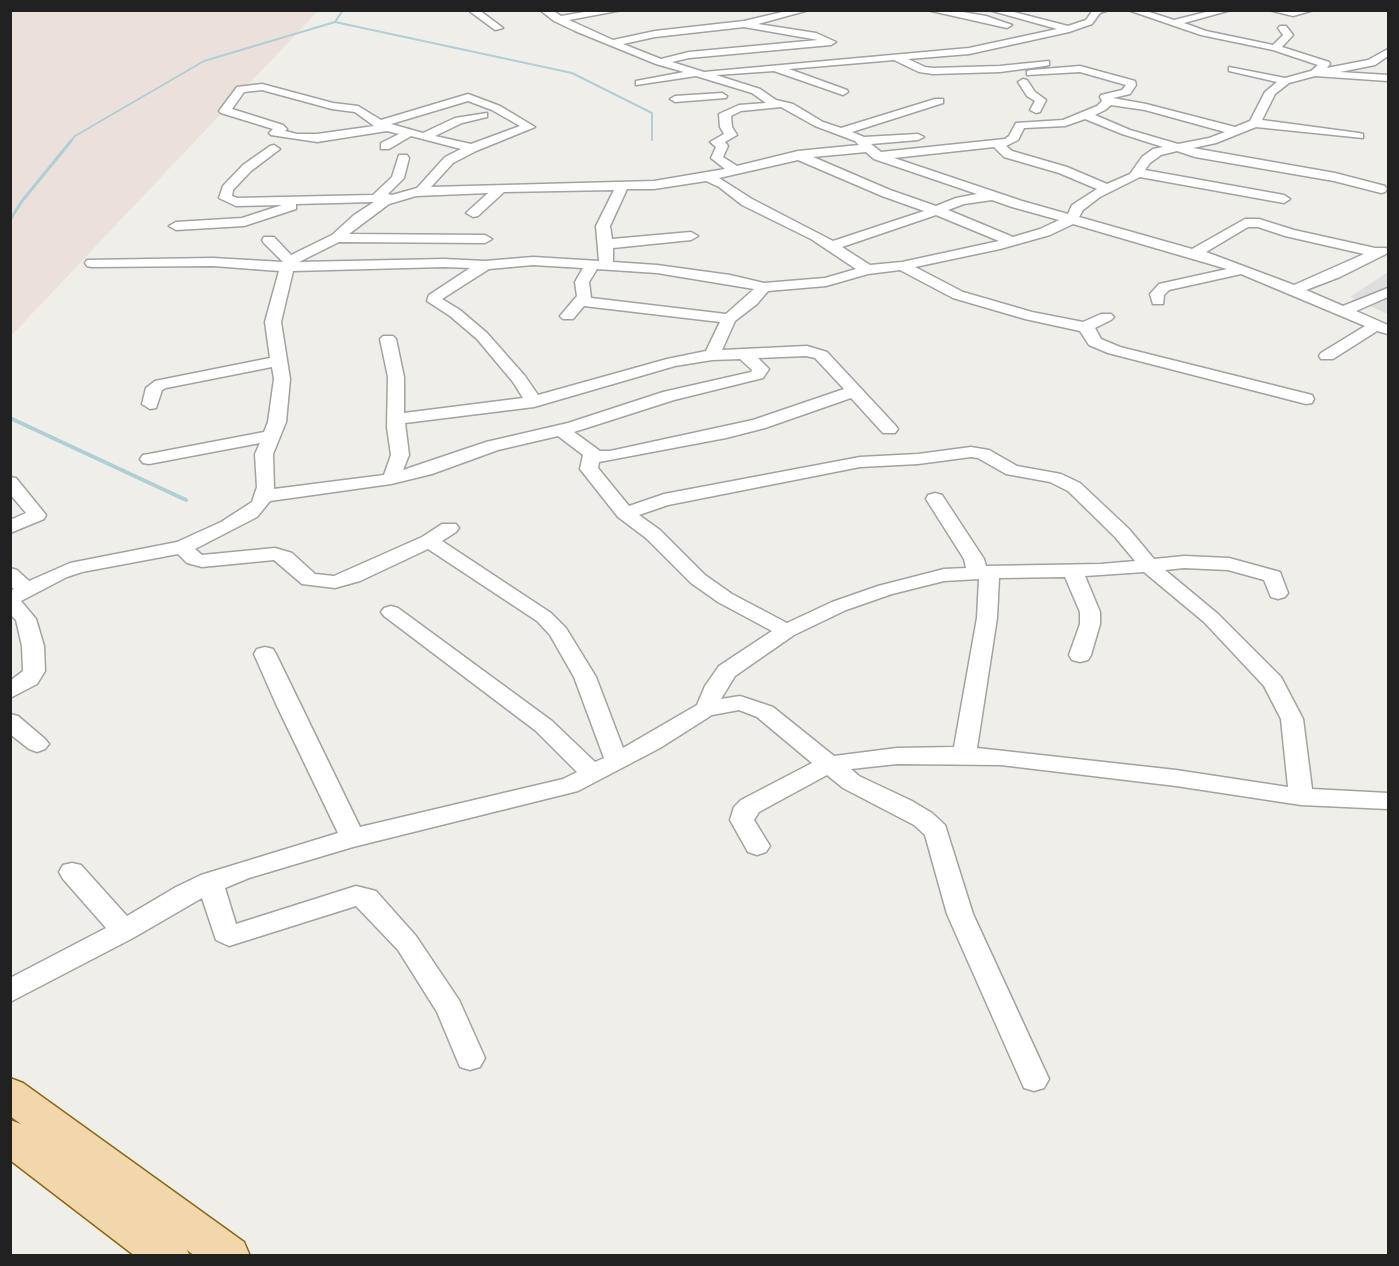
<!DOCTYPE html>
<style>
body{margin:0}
#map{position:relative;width:1399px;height:1266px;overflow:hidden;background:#f0eee9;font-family:"Fira Sans Condensed",sans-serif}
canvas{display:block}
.frame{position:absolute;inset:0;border:12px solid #212121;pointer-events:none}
</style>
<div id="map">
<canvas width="1399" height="1266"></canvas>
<div class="frame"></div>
</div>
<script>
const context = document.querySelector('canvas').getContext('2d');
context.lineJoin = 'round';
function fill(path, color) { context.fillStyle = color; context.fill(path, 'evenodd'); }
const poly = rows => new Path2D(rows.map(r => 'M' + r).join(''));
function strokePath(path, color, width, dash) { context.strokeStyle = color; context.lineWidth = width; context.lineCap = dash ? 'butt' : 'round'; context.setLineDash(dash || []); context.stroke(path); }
const residential = poly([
 [1388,272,1388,314,1350,297]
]);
const military = poly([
 [11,11,318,11,11,336]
]);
const streamFar2 = poly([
 [335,22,572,73,652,113,652,140],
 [70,142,75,136,204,61,335,22,343,10]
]);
const streamFar1 = poly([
 [10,220,22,201,71,141]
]);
const stream = poly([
 [10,418,186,500]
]);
const minor = poly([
 [468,10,479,10,503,28,495,30,468,10],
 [540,10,552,10,561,16,596,10,622,10,569,20,613,40,655,31,744,21,791,10,809,10,758,24,816,33,836,42,831,45,689,58,672,62,704,72,969,48,1057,29,989,10,1006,10,1068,26,1086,20,1093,10,1109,10,1100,13,1092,24,1069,32,969,54,908,59,925,67,933,68,1000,66,1049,61,1049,65,1045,66,1000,72,933,74,919,72,894,60,789,69,847,90,848,92,843,95,774,71,716,75,760,89,776,100,793,104,823,122,841,128,935,99,943,99,943,103,852,132,864,137,918,134,924,137,918,140,871,144,881,152,1005,139,1009,136,1016,123,1063,120,1097,106,1102,101,1100,97,1101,95,1122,90,1126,85,1080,72,1027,75,1027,71,1031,70,1080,66,1135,81,1136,85,1130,94,1113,98,1146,104,1235,127,1250,121,1265,92,1277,82,1229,71,1229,67,1285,78,1311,71,1318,65,1273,50,1201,35,1128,10,1143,10,1174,20,1214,10,1231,10,1184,23,1206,31,1273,45,1283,35,1278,28,1280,26,1286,26,1293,35,1282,47,1329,62,1330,64,1327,68,1368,60,1388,49,1388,56,1375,65,1340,72,1388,75,1388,81,1315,76,1289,83,1275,94,1262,120,1359,133,1363,134,1363,138,1256,127,1216,143,1193,148,1335,173,1385,186,1387,189,1385,192,1381,193,1334,181,1195,157,1177,151,1161,155,1150,163,1145,170,1284,195,1290,199,1284,203,1140,177,1100,197,1083,210,1079,217,1192,249,1245,219,1259,219,1294,230,1375,248,1386,248,1388,251,1386,254,1340,277,1306,290,1343,306,1388,288,1388,297,1356,311,1388,325,1388,334,1377,331,1333,359,1321,359,1319,356,1321,353,1365,326,1241,274,1169,290,1164,295,1163,304,1153,304,1150,294,1159,284,1227,269,1073,224,1050,235,1000,249,915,267,963,292,1032,312,1083,322,1101,314,1111,314,1114,317,1111,320,1095,328,1101,339,1120,347,1312,395,1314,399,1312,403,1306,404,1108,353,1089,345,1080,331,1025,319,953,298,900,270,868,274,826,286,768,291,757,304,735,321,722,350,807,346,827,352,895,425,898,429,895,433,883,433,851,398,765,428,726,438,599,462,598,468,629,506,664,494,860,457,918,454,971,447,989,450,1017,466,1061,474,1080,483,1129,529,1154,559,1184,556,1229,558,1280,572,1288,593,1285,597,1278,599,1271,597,1264,580,1228,570,1184,568,1165,570,1218,614,1281,677,1303,719,1312,789,1388,793,1388,809,1301,805,1176,786,1001,765,897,764,851,769,859,776,912,801,932,813,945,825,973,914,1049,1079,1044,1088,1034,1091,1024,1088,947,914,925,835,914,825,843,788,827,775,759,812,754,820,770,846,766,852,757,855,748,852,730,820,734,807,741,800,812,763,757,717,739,710,712,715,660,748,578,791,353,847,249,878,225,888,236,924,356,886,376,891,416,936,459,1000,485,1058,480,1067,470,1070,460,1067,437,1012,398,950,356,906,229,946,216,940,202,898,133,938,10,1002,10,978,106,928,63,879,59,872,63,865,72,863,81,865,127,916,176,887,201,875,338,833,276,704,254,654,257,649,265,647,273,649,276,654,360,827,563,779,577,772,536,731,384,616,381,612,384,608,391,606,398,608,552,721,595,762,604,758,574,677,550,635,537,621,428,549,360,581,335,588,302,584,274,560,202,567,187,563,178,554,82,572,67,577,21,601,36,619,44,646,45,671,37,684,10,698,10,681,23,671,22,646,16,620,10,614,10,591,14,589,10,586,10,568,17,570,29,581,70,563,177,542,221,522,252,502,257,487,255,454,260,443,149,464,143,463,140,459,143,455,149,454,264,432,268,422,274,379,272,367,166,388,162,390,156,408,150,409,142,404,146,388,155,381,270,358,265,322,279,271,213,266,92,267,87,266,85,263,87,260,213,258,283,262,264,243,262,240,264,237,274,237,291,255,332,235,354,215,374,202,296,204,296,209,244,226,176,230,169,226,176,222,242,218,282,205,236,206,219,198,223,186,243,165,270,146,274,145,280,149,251,171,233,190,232,196,237,198,373,195,392,177,399,155,407,155,409,158,404,178,388,194,392,195,417,188,445,157,461,149,411,136,389,149,381,149,381,143,399,134,387,131,317,142,271,135,269,133,273,129,221,113,219,111,237,87,262,84,333,103,358,106,381,120,468,94,500,106,535,127,476,151,453,163,431,187,654,181,725,169,711,158,716,147,710,142,724,134,720,127,719,114,739,105,766,103,752,93,696,76,636,85,636,81,684,72,656,64,575,31,554,21,540,10],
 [744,27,818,40,689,52,661,59,623,44,655,37,744,27],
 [262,90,332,109,355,112,374,126,317,134,297,134,285,131,287,129,283,125,232,109,244,92,262,90],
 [468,101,492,110,520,126,471,144,435,136,462,123,487,117,487,113,455,118,423,133,391,124,468,101],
 [1111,105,1145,110,1225,132,1209,138,1178,144,1130,130,1095,115,1105,110,1111,105],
 [781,107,815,126,855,141,859,145,798,151,737,166,723,157,728,146,725,142,737,135,732,127,731,116,741,111,781,107],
 [1085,119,1122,134,1163,147,1153,149,1142,157,1130,174,1107,184,1067,167,1012,151,1006,146,1018,140,1024,128,1065,126,1085,119],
 [994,147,1004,157,1059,173,1097,189,1072,205,1068,214,1022,201,894,158,994,147],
 [866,152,874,159,977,194,956,198,936,206,890,190,813,157,866,152],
 [798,160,882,196,924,211,833,241,752,199,719,178,798,160],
 [706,181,719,187,742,205,811,239,856,269,825,278,764,283,730,275,657,265,613,262,613,248,691,240,698,236,691,232,612,239,610,226,627,189,654,189,706,181],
 [614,190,596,226,599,261,533,257,485,261,444,259,299,262,339,242,485,243,492,239,485,235,349,234,389,204,416,196,488,193,466,213,473,217,478,216,504,192,614,190],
 [992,200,1012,207,1059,220,1040,229,1013,237,948,210,964,204,992,200],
 [936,215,999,241,902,262,870,265,842,247,936,215],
 [1248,227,1258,227,1285,236,1364,254,1294,285,1206,252,1248,227],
 [533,265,583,268,575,282,577,296,560,316,563,319,573,319,584,306,720,322,706,351,667,359,538,395,525,376,487,333,460,310,442,299,489,269,533,265],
 [444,267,470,268,429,295,427,301,450,316,477,339,513,382,523,398,404,413,404,377,396,339,393,336,383,336,380,339,388,377,387,427,391,455,384,475,274,489,273,454,286,422,290,379,281,322,293,271,444,267],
 [597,269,657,273,754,289,726,314,591,298,589,282,597,269],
 [806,356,815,358,844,389,753,420,610,451,600,451,574,432,674,400,763,378,769,369,758,358,806,356],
 [740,359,752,370,751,372,663,392,568,423,486,442,403,470,409,455,405,423,534,407,675,366,712,360,740,359],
 [558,436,583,455,580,469,618,517,646,538,691,583,718,602,772,631,719,666,705,686,697,705,623,748,596,677,566,628,551,613,442,541,456,532,459,528,456,524,442,524,422,537,334,576,315,574,292,553,275,548,202,555,195,549,257,517,270,501,391,484,432,474,498,450,558,436],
 [971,457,978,458,1006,474,1050,482,1068,491,1115,537,1135,561,1101,564,986,566,984,559,942,495,935,493,928,495,926,499,964,559,966,568,944,569,878,586,832,602,787,623,732,594,705,575,660,530,639,515,668,505,860,467,918,464,971,457],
 [1144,572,1204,622,1264,686,1281,719,1288,787,1176,770,977,748,997,618,999,578,1065,577,1080,612,1080,624,1069,655,1072,660,1080,662,1088,660,1091,655,1100,624,1100,612,1085,576,1144,572],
 [979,579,977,618,954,747,897,748,834,756,773,707,740,696,721,699,735,676,794,635,846,610,892,594,944,581,979,579],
 [927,10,951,10,986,16,1012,25,1007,28,927,10],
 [1269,10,1314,10,1293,16,1269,10],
 [1023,79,1027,80,1035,92,1046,100,1040,112,1036,113,1030,110,1035,101,1027,96,1018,82,1023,79],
 [722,93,727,96,726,98,675,102,670,99,675,96,722,93],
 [10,477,16,478,46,515,44,519,10,533,10,520,26,513,10,494,10,477],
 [10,714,18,716,45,739,49,744,45,749,37,752,29,749,10,734,10,714]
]);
const major = poly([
 [10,1078,23,1083,244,1242,250,1256,195,1256,187,1250,190,1256,135,1256,10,1160,10,1120,21,1124,10,1116,10,1078]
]);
fill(residential, '#dfdede');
fill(military, '#ece0da');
strokePath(streamFar2, '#afced8', 2);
strokePath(streamFar1, '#afced8', 3);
strokePath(stream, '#afced8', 4);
strokePath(minor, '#a2a2a2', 3);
strokePath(major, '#8c6712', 3);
fill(minor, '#fff');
fill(major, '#f2d6ac');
</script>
